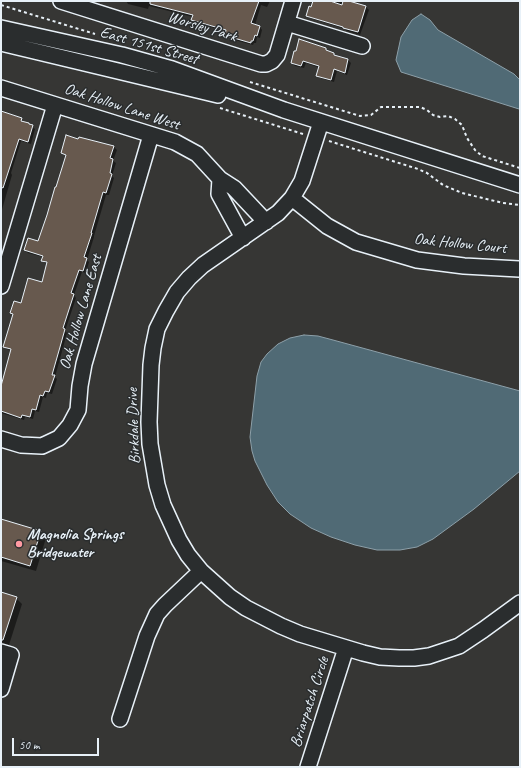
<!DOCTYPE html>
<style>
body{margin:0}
#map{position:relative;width:521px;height:768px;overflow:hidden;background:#363634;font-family:Caveat,sans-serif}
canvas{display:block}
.frame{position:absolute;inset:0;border:2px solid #e8f1f8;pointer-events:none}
.scale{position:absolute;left:12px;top:738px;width:87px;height:18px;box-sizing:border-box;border:2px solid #e8f1f8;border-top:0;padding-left:5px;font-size:12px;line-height:14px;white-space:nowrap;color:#e8f1f8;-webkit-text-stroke:3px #2a2d2e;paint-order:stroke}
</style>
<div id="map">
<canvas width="521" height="768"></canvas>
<div class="frame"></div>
<div class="scale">50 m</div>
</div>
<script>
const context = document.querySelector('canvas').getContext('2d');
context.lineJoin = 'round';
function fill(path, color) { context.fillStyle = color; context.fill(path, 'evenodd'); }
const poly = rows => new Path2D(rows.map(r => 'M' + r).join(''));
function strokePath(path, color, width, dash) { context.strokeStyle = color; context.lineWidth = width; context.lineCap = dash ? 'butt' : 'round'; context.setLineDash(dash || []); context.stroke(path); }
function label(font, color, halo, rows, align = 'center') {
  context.font = font + ' Caveat,sans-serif'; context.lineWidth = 3; context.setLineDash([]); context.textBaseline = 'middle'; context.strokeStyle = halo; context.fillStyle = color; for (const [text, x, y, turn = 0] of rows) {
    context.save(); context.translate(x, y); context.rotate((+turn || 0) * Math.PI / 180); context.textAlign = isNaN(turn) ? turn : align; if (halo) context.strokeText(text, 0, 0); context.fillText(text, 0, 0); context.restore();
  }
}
const water = poly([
 [421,14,430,20,438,30,514,74,520,80,520,107,519,109,401,72,396,60,401,37,412,20,421,14],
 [304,335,318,336,333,340,520,391,520,471,474,509,433,539,417,547,400,550,377,550,355,545,331,537,311,528,290,514,278,502,267,485,255,461,252,451,250,437,257,376,261,362,267,354,278,344,290,338,304,335]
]);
const shadow = poly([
 [126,1,270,1,267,7,261,5,255,25,260,27,262,30,260,38,257,37,256,43,254,43,253,45,231,39,226,32,195,22,192,20,193,17,149,6,148,9,128,4],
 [314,1,347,1,366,7,369,10,360,35,347,31,345,29,310,18,307,16,312,8],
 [326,49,329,52,334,54,337,56,348,60,351,63,347,75,337,71,334,82,320,78,317,76,320,68,306,63,304,68,295,66,292,63],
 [1,113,21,119,24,122,29,124,35,129,31,144,21,141,11,173,12,175,1,213],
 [80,138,114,147,117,150,113,161,116,163,112,176,114,178,109,195,106,195,94,236,94,237,87,260,89,262,86,273,82,272,74,295,76,298,65,331,67,333,55,377,57,379,52,394,47,393,46,398,43,397,39,412,35,411,33,419,25,417,24,420,1,413,1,389,12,351,7,349,4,346,13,316,11,313,22,304,43,283,48,264,45,263,42,260,43,257,28,253,25,250,39,242,67,156,62,153,79,140],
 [1,520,40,532,46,538,36,571,1,561],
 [1,593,16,598,22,604,9,645,1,642]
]);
const building = poly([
 [150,1,259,1,251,23,260,26,257,36,255,35,253,41,251,41,251,43,227,36,227,35,225,34,226,30,191,20,193,15,150,4,150,1],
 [313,1,330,1,342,5,343,1,349,1,366,6,358,32,343,28,343,27,306,16,309,6,311,7,313,1],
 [299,39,326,48,326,50,334,53,334,55,348,59,345,73,334,69,331,80,316,76,319,66,303,61,301,66,291,63,294,51,296,51,299,39],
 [1,111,22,118,21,121,29,123,29,124,33,125,28,142,19,139,3,188,1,187,1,111],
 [66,135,78,139,79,137,114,146,110,158,113,159,110,173,112,174,106,193,103,192,91,233,92,233,84,257,87,258,83,271,79,270,71,293,74,294,63,328,65,329,60,347,52,375,55,375,49,392,45,391,43,396,40,395,36,410,32,409,30,417,22,415,21,418,1,411,1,386,11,349,3,347,13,314,10,313,14,301,21,303,28,278,42,282,47,262,41,261,43,256,24,250,28,238,38,241,47,215,55,187,56,187,66,155,61,153,66,135],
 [1,519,41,531,30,566,1,557,1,519],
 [1,592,17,597,3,640,1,640,1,592]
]);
const path = poly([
 [1,5,95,34],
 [250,82,360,116,371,115,381,107,420,107,427,110,433,115,440,117,448,116,455,119,462,125,467,138,475,150,482,156,520,168],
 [220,108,303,134],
 [329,141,418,169,427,173,443,185,462,193,503,203,520,205]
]);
const minor = poly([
 [61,1,261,64,266,64,272,61,277,55,293,1],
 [287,23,362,46],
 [1,28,122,55,172,69,284,110,520,185],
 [1,43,218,95],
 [1,88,175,142,197,154,220,179],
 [321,122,302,181,292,198,278,213,203,265,189,278,177,292,166,311,157,329,153,348,151,365,149,422,150,444,157,485,163,505,179,540,188,555,201,571,230,597,246,608,281,626,300,634,363,653,380,657,399,658,414,658,429,656,459,646,483,630,520,603],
 [292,198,327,226,356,242,417,260,464,266,519,269],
 [243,238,219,194,220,179,234,188,266,222],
 [1,286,55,105],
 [1,439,21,445,42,446,59,438,70,425,78,410,80,386,84,364,151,135],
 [1,652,11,655,1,689],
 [120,719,147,636,157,614,165,605,201,571],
 [308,767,346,648]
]);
const markers = [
 [19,544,4,"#ff9aa2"]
];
const streetNames = [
 ["Worsley Park",202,27,17],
 ["East 151st Street",149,46,16],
 ["Oak Hollow Lane West",122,107,18],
 ["Oak Hollow Court",460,244,6],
 ["Oak Hollow Lane East",81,312,-74],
 ["Birkdale Drive",134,426,-92],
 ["Briarpatch Circle",310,702,-72]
];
const poiNames = [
 ["Magnolia Springs",27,535],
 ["Bridgewater",27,553]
];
fill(water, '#506a75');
strokePath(water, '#8da0a9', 1);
fill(shadow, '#0007');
fill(building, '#67594e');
strokePath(building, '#e8f1f8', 1);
strokePath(minor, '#e8f1f8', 18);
strokePath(path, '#e8f1f8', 2, [3, 3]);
strokePath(minor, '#2a2d2e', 15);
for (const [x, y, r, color] of markers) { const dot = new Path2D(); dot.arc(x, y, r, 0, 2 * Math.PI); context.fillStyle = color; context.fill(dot); strokePath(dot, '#2a2d2e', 1.5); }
label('16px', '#e8f1f8', '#2a2d2e', streetNames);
label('bold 16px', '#e8f1f8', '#2a2d2e', poiNames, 'left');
</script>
